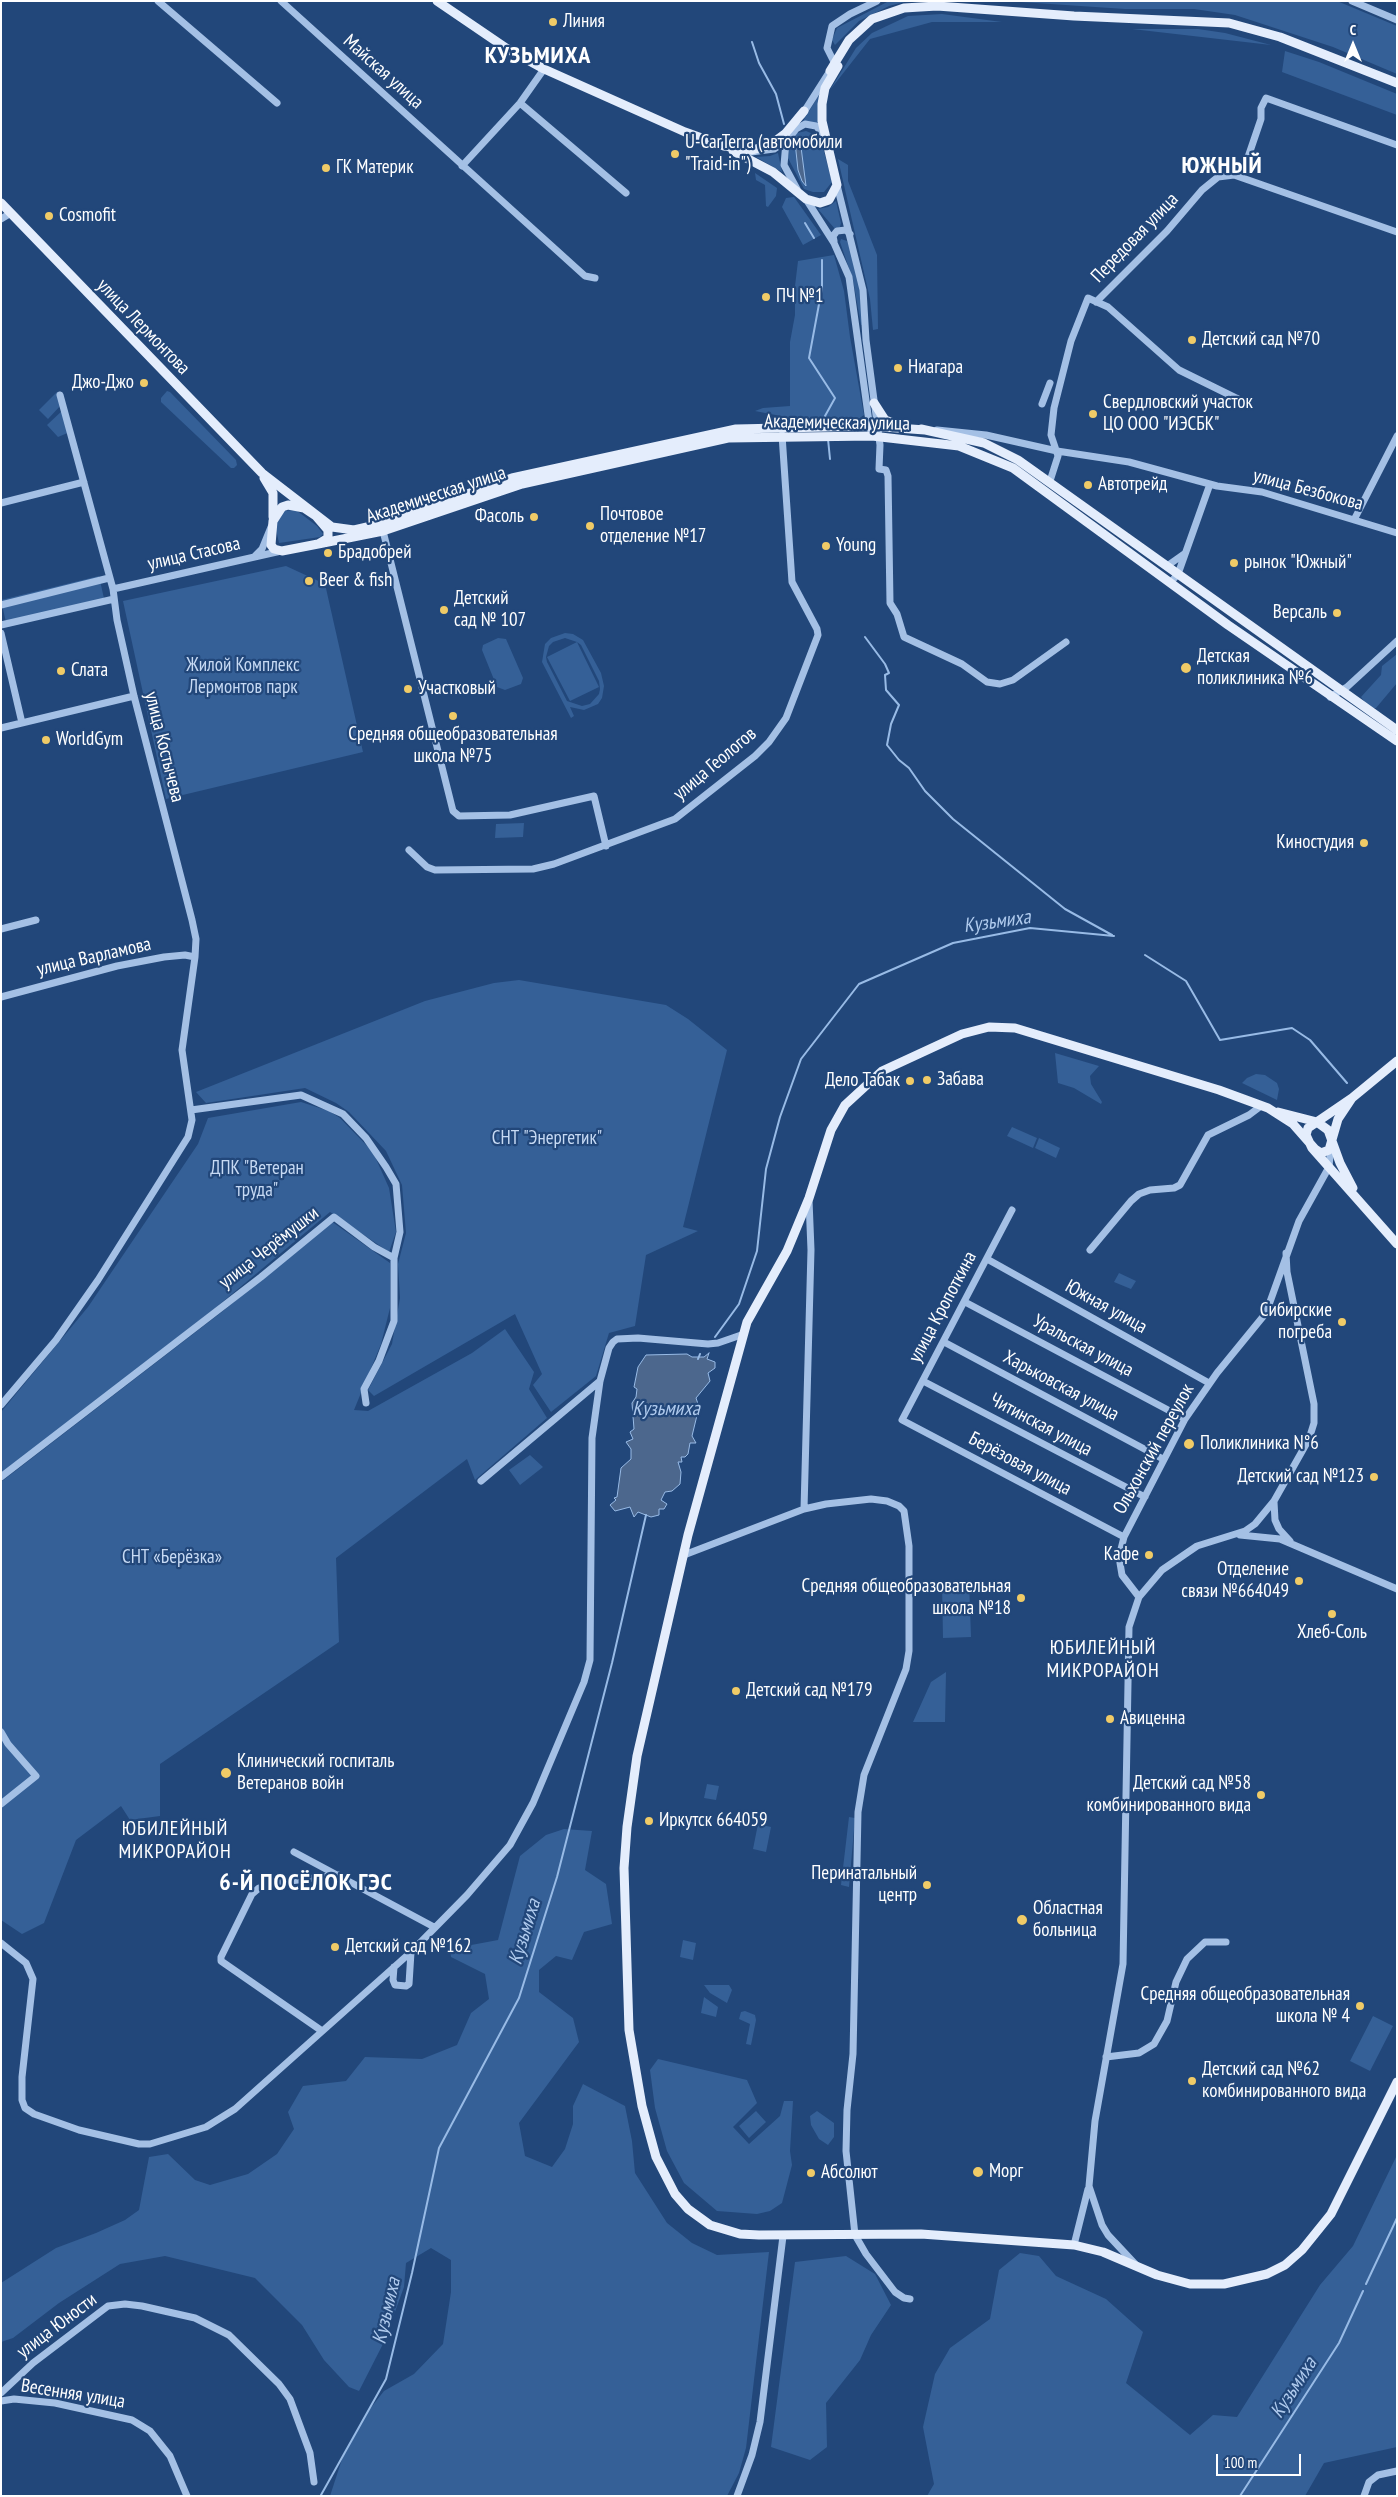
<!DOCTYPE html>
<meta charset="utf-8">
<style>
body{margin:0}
#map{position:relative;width:1398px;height:2497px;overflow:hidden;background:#22477a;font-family:"PT Sans Narrow",sans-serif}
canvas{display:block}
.frame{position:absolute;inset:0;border:2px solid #fff;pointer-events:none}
.north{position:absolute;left:1328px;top:20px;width:50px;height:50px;-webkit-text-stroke:4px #22477a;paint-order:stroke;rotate:0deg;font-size:14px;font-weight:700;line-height:20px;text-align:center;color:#fff}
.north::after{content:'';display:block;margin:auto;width:18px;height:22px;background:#fff;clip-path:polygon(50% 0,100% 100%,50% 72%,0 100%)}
.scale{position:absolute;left:1216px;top:2454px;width:85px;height:22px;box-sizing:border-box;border:2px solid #fff;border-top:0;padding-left:6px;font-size:15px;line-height:18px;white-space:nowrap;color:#fff;-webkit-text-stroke:4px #22477a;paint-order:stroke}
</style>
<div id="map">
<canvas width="1398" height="2497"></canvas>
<div class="frame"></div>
<div class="north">С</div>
<div class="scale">100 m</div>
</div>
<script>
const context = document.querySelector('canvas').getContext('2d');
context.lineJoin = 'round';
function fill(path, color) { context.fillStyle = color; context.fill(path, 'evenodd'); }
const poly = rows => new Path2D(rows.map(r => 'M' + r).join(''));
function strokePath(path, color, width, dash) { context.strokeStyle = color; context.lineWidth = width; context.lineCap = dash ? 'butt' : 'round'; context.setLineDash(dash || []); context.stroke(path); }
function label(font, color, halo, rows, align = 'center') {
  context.font = font + ' "PT Sans Narrow",sans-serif'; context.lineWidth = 4.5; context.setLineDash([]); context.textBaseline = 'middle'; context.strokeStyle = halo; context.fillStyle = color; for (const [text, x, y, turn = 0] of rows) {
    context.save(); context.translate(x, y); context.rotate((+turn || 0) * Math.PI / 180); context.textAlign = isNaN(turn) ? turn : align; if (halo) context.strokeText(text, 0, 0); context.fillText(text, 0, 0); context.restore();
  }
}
const green = poly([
 [889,1,908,1,889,6,859,21,835,45,832,40,837,28],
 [1006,1,1337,1,1397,26,1397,74,1333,47,1235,15,1194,9,1125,9],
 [942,14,1002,22,932,22,870,39,830,90,856,48,872,33,908,16],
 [1132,29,1198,29,1225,33,1271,45],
 [1285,51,1319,62,1397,94,1397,115,1282,72],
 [819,95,820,126,813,122,803,121],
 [806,131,818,136,822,144,832,182,824,192,813,192,804,189,788,158,790,143,797,133],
 [778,153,782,172,756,157,770,156],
 [838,159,848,165,848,181,877,255,878,329,873,330,870,299],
 [755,173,777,188,776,196,768,207,766,206,765,185,756,180],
 [794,197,821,235,803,245,782,207,786,198],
 [836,201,841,223,840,227,835,229,818,209,828,207],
 [841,239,847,241,851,252,861,293,864,325,861,325,853,280,840,242],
 [834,255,844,291,850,337,864,415,857,420,791,418,755,411,763,408,790,406,790,342,795,315,795,286,798,261],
 [167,391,170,392,236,460,237,465,234,468,231,468,161,402,161,398],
 [57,392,62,404,48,419,39,410],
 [64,409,70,432,58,437,47,425],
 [296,510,317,526,323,534,320,537,279,543,275,525,282,511],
 [286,566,325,584,363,752,166,799,123,601],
 [99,576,105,603,7,627,1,600],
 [565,633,573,634,583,640,601,673,604,686,602,698,598,704,584,710,570,707,574,716,571,718,542,662,545,644,551,638],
 [565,638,577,642,547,657,570,701,599,687,577,642,581,645,599,681,600,689,599,694,590,704,582,706,567,701,547,662,546,657,549,646,553,642],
 [498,638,506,639,523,678,521,684,505,690,497,687,482,650,483,645],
 [1397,654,1397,683,1376,708,1369,708,1361,697,1381,675,1382,666],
 [524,823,523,837,495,838,496,824],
 [519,980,666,1005,688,1019,727,1050,683,1227,698,1231,646,1255,635,1326,609,1333,596,1376,551,1412,533,1385,542,1374,515,1314,374,1396,368,1390,392,1344,400,1298,398,1264,406,1233,402,1185,386,1151,349,1112,336,1103,305,1088,206,1103,196,1092,425,1001,494,983],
 [1055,1053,1099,1066,1090,1076,1091,1084,1102,1102,1101,1104,1074,1088,1058,1083],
 [1256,1074,1265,1075,1277,1083,1279,1089,1277,1100,1242,1083,1247,1078],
 [301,1102,329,1111,340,1118,373,1152,389,1188,396,1232,389,1252,330,1212,214,1309,1,1474,1,1412,88,1307,198,1144,208,1118],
 [1012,1127,1037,1138,1033,1148,1007,1136],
 [1039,1138,1060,1148,1056,1158,1035,1148],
 [331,1221,390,1263,390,1308,381,1344,354,1410,368,1411,472,1353,505,1329,534,1372,529,1389,547,1418,475,1480,467,1459,336,1558,339,1642,160,1764,160,1816,130,1820,121,1806,76,1840,44,1923,22,1934,1,1920,1,1482,223,1311],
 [1119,1273,1136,1281,1131,1289,1114,1282],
 [530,1455,543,1467,520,1485,509,1470],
 [969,1581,971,1637,943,1638,942,1582],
 [946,1672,945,1722,913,1722,931,1682],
 [707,1784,719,1786,716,1800,704,1798],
 [849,1817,855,1818,849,1887,841,1885],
 [758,1824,771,1827,766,1852,753,1849],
 [564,1829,592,1831,585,1870,606,1884,612,1924,584,1932,572,1960,556,1956,539,1970,539,1992,573,2018,579,2042,519,2123,525,2156,552,2167,565,2149,573,2124,573,2106,583,2084,625,2106,632,2141,635,2173,667,2223,692,2243,717,2255,769,2252,746,2448,739,2473,727,2496,330,2496,344,2453,366,2414,384,2391,414,2374,443,2344,451,2292,451,2260,431,2248,406,2263,404,2287,384,2342,359,2391,349,2387,324,2360,302,2325,255,2278,165,2256,120,2264,59,2303,13,2338,1,2342,1,2283,56,2248,96,2233,125,2220,139,2210,149,2157,168,2154,195,2180,210,2185,248,2174,277,2154,294,2129,288,2112,303,2086,346,2081,365,2057,422,2059,457,2045,471,2013,489,1999,485,1974,451,1957,450,1949,498,1940,520,1856,546,1835],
 [683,1940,696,1943,693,1960,680,1957],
 [704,1985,729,1985,732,1990,727,2003,710,1993],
 [704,1997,718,2007,716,2017,701,2013],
 [745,2011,755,2015,756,2020,751,2045,746,2044,750,2024,739,2019,741,2012],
 [1373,2016,1393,2026,1370,2071,1350,2061],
 [658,2059,747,2080,757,2103,733,2127,749,2144,780,2116,784,2101,793,2101,790,2151,792,2165,782,2203,770,2211,757,2214,717,2211,684,2183,667,2151,655,2108,650,2070],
 [756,2111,766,2122,749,2138,739,2126],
 [817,2111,834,2123,834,2137,828,2145,819,2139,811,2125,810,2116],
 [1397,2155,1397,2447,1324,2463,1305,2496,927,2496,934,2484,923,2427,935,2374,950,2348,990,2319,999,2270,1020,2253,1039,2256,1056,2276,1106,2299,1143,2332,1126,2383,1190,2435,1213,2415,1237,2417,1320,2285,1353,2246],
 [846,2256,875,2274,891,2305,871,2335,860,2360,826,2403,827,2447,810,2460,771,2447,795,2262]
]);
const water = poly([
 [795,142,801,147,806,186,802,181,798,170,795,142],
 [709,1353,707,1359,715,1362,715,1368,708,1373,710,1381,696,1398,699,1407,692,1436,696,1443,690,1443,688,1454,685,1457,681,1457,682,1462,678,1462,681,1472,680,1484,672,1491,665,1492,661,1500,667,1504,664,1509,659,1509,659,1515,651,1517,638,1512,634,1517,630,1507,615,1511,610,1505,616,1500,614,1498,617,1497,621,1468,631,1459,631,1449,626,1442,633,1439,630,1432,634,1429,632,1403,636,1397,637,1389,634,1387,638,1367,646,1355,687,1354,692,1357,704,1357,709,1353]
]);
const stream = poly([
 [752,42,759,63,776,94,784,124],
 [805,223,814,238],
 [822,260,822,288,809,358,835,398,825,416,826,425],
 [828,439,830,459],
 [865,637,885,664,889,673,885,675,886,690,899,705,891,724,887,745,899,760,909,768,925,791,953,819,1065,909,1112,935],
 [1145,955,1186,981,1220,1040,1292,1028,1310,1040,1347,1083],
 [715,1337,739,1304,757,1251,766,1169,780,1117,801,1059,859,984,953,943,1030,928,1114,936],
 [698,1359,700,1354],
 [1366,2284,1397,2218],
 [321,2495,386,2379,412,2273,439,2148,519,1998,557,1877,612,1663,646,1515],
 [1240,2496,1339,2343,1363,2291]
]);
const minor = poly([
 [158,1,277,103],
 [281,1,585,276,595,278],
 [1352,1,1397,20],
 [837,68,827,48,832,26,850,14,877,1],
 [520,103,626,193],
 [802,115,830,71],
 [751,152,774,149,787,140],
 [462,166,520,103,544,69],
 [1234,175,1397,232],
 [837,185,863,290,866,340,880,445,879,469,886,470,888,476,890,603,897,614,904,637,962,664,987,682,1000,684,1013,680,1066,642],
 [797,189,784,165,786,142,796,129,805,124,816,126,824,135],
 [806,199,834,243,849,277,870,429],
 [1,219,11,213],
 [834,241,833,236,837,231,846,230,850,234],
 [1096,302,1167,231,1202,190,1218,177,1234,175,1246,163,1261,119,1261,108,1266,98,1397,145],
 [1042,404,1050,383],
 [937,430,986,435,1057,451,1129,462,1217,486,1262,492,1397,533],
 [1050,481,1058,456,1051,435,1054,408,1071,341,1088,298,1108,307,1179,370,1238,399],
 [1,503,84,482],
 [1355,518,1397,436],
 [383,531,453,811,459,816,510,815,594,796,606,846],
 [255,556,262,549,271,527],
 [1167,566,1184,554],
 [1170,583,1178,574,1210,484],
 [113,589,281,551],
 [1,605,109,578],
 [1,625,114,599],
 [1,633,22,723],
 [1330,697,1347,687,1397,641],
 [1,728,134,696],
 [409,850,427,867,435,870,533,869,554,864,675,819,755,756,769,742,786,718,818,635,817,629,792,582,782,435],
 [1,929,36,920],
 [1,997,117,966,164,957,185,955,195,957],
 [1012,1210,902,1420,1124,1537],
 [1090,1250,1131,1201,1139,1194,1150,1190,1174,1188,1180,1185,1208,1135,1249,1115,1261,1106],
 [987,1259,1209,1383],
 [965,1302,1185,1419],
 [944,1342,1163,1459],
 [923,1381,1145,1497],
 [366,1403,364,1389,379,1361,394,1321,394,1258],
 [1,1405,56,1340,98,1280,188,1137,192,1120,182,1050,195,957,196,939,192,920,134,696,117,620,113,589,60,395],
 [1,1477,261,1277,334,1217,374,1247,394,1258,400,1232,396,1184,386,1167,366,1138,343,1114,301,1095,191,1110],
 [481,1481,600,1381],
 [1274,1502,1275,1520,1279,1529,1290,1541],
 [804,1509,811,1250,809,1200],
 [1240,1535,1280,1539,1397,1589],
 [684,1555,804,1509,826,1504,871,1499,887,1501,899,1506,904,1511,909,1546,909,1651,906,1669,864,1775,858,1812,853,2054,847,2110,846,2151,855,2235,866,2254,895,2292,904,2298,910,2299],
 [1139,1597,1122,1575,1119,1557,1124,1537,1185,1419,1217,1373,1266,1313,1299,1221,1329,1167,1331,1145],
 [1,1732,8,1744,36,1776,1,1804],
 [294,1852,434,1927],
 [1,1943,26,1963,33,1979,22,2077,22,2100,25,2108,34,2114,79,2130,139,2144,150,2144,206,2127,235,2109,411,1952,467,1895,510,1845,533,1803,584,1682,590,1660,592,1438,600,1381,609,1348,613,1342,617,1339,638,1338,708,1344,718,1343,744,1334],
 [394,1967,393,1980,395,1985,406,1986,409,1984,411,1952],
 [322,2031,221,1961,221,1957,252,1894,259,1888,274,1883,338,1875],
 [1106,2057,1139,2053,1154,2044,1167,2021,1176,1982,1187,1959,1205,1942,1226,1942],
 [1074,2245,1088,2189],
 [1136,2265,1108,2235,1102,2225,1089,2186,1095,2121,1123,1964,1129,1627,1139,1597,1162,1570,1197,1546,1245,1531,1255,1524,1274,1501,1309,1439,1314,1423,1314,1404,1287,1272,1286,1253],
 [1,2393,33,2363,108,2306,125,2304,142,2306,195,2318,229,2335,279,2384,290,2399,310,2453,314,2482],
 [1,2401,14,2399,55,2403,132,2420,150,2431,170,2456,187,2496],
 [737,2496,752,2455,760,2422,783,2236],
 [1364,2496,1369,2482,1378,2475,1397,2471]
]);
const major = poly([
 [437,1,506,48,544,69,685,132,724,146,752,150,770,145,785,134,804,111],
 [830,71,849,40,872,19,904,8,937,6,1074,16,1229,23,1280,37,1397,83],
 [733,151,773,172,806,199,820,203,829,200,837,185,822,121,822,104,825,88,838,66],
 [1,203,262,473,332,527,354,530,389,522,512,478,736,429,870,426,925,430],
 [874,403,885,420,896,424],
 [921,429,984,443,1018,460,1397,730],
 [264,478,273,493,273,517],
 [288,505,304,508,316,516,328,530,328,538,318,544,282,551,274,549,271,545,273,521,282,507,288,505],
 [318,544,383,531,522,484,728,438,872,436,959,446,1013,468,1228,625,1397,741],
 [1397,1061,1352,1098,1308,1128,1306,1135,1312,1148,1397,1244],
 [1352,1098,1338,1119,1329,1150,1321,1153,1315,1149,1293,1124,1268,1108,1219,1090,1015,1028,989,1027,962,1034,882,1071,845,1105,831,1130,809,1198,787,1251,747,1322,688,1535,637,1756,627,1827,624,1868,629,2030,642,2106,656,2157,675,2194,688,2209,710,2225,740,2234,759,2235,921,2234,1074,2245,1103,2252,1157,2275,1190,2284,1224,2284,1267,2274,1285,2265,1302,2250,1331,2214,1397,2082],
 [1278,1112,1317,1122,1328,1130,1340,1163,1353,1188]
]);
const markers = [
 [553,22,5,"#f0cb67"],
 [675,154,5,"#f0cb67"],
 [326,168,5,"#f0cb67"],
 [49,216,5,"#f0cb67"],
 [766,297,5,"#f0cb67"],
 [1192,340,5,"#f0cb67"],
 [898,368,5,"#f0cb67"],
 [144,383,5,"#f0cb67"],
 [1093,414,5,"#f0cb67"],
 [1088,485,5,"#f0cb67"],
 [534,517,5,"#f0cb67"],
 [590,526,5,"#f0cb67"],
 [826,546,5,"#f0cb67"],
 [328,553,5,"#f0cb67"],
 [1234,563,5,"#f0cb67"],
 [309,581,5,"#f0cb67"],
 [444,610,5,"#f0cb67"],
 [1337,613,5,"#f0cb67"],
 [1186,668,6,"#f0cb67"],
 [61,671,5,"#f0cb67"],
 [408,689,5,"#f0cb67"],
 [453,716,5,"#f0cb67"],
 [46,740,5,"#f0cb67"],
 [1364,843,5,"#f0cb67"],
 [927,1080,5,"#f0cb67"],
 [910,1081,5,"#f0cb67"],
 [1342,1322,5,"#f0cb67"],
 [1189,1444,6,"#f0cb67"],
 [1374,1477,5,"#f0cb67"],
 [1149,1555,5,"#f0cb67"],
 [1299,1581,5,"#f0cb67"],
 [1021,1598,5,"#f0cb67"],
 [1332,1614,5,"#f0cb67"],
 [736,1691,5,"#f0cb67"],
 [1110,1719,5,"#f0cb67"],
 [226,1773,6,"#f0cb67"],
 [1261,1795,5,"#f0cb67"],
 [649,1821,5,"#f0cb67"],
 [927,1885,5,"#f0cb67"],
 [1022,1920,6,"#f0cb67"],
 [335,1947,5,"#f0cb67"],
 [1360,2006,5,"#f0cb67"],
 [1192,2081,5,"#f0cb67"],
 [978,2172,6,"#f0cb67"],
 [811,2173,5,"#f0cb67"]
];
const poiNames = [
 ["Линия",563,22],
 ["U-CarTerra (автомобили",685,143],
 ["\"Traid-in\")",685,165],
 ["ГК Материк",336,168],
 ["Cosmofit",59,216],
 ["ПЧ №1",776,297],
 ["Детский сад №70",1202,340],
 ["Ниагара",908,368],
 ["Джо-Джо",134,383,"right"],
 ["Свердловский участок",1103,403],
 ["ЦО ООО \"ИЭСБК\"",1103,425],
 ["Автотрейд",1098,485],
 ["Почтовое",600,515],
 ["отделение №17",600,537],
 ["Фасоль",524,517,"right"],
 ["Young",836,546],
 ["Брадобрей",338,553],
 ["рынок \"Южный\"",1244,563],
 ["Beer & fish",319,581],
 ["Детский",454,599],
 ["сад № 107",454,621],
 ["Версаль",1327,613,"right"],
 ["Детская",1197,657],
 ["поликлиника №6",1197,679],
 ["Слата",71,671],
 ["Участковый",418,689],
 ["Средняя общеобразовательная",453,735,"center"],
 ["школа №75",453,757,"center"],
 ["WorldGym",56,740],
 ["Киностудия",1354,843,"right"],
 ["Забава",937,1080],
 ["Дело Табак",900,1081,"right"],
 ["Сибирские",1332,1311,"right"],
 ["погреба",1332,1333,"right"],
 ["Поликлиника N°6",1200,1444],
 ["Детский сад №123",1364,1477,"right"],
 ["Кафе",1139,1555,"right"],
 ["Отделение",1289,1570,"right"],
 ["связи №664049",1289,1592,"right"],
 ["Средняя общеобразовательная",1011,1587,"right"],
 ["школа №18",1011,1609,"right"],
 ["Хлеб-Соль",1332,1633,"center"],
 ["Детский сад №179",746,1691],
 ["Авиценна",1120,1719],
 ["Клинический госпиталь",237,1762],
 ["Ветеранов войн",237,1784],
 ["Детский сад №58",1251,1784,"right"],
 ["комбинированного вида",1251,1806,"right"],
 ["Иркутск 664059",659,1821],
 ["Перинатальный",917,1874,"right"],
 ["центр",917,1896,"right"],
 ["Областная",1033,1909],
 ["больница",1033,1931],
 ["Детский сад №162",345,1947],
 ["Средняя общеобразовательная",1350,1995,"right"],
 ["школа № 4",1350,2017,"right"],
 ["Детский сад №62",1202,2070],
 ["комбинированного вида",1202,2092],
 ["Морг",989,2172],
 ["Абсолют",821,2173]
];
const streetNames = [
 ["Майская улица",383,72,42],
 ["Передовая улица",1135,238,-46],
 ["улица Лермонтова",143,327,46],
 ["Академическая улица",837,423,1],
 ["улица Безбокова",1308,490,15],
 ["Академическая улица",436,495,-18],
 ["улица Стасова",194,554,-13],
 ["улица Костычева",164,747,76],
 ["улица Геологов",715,764,-40],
 ["улица Варламова",94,957,-13],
 ["улица Черёмушки",269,1248,-38],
 ["улица Кропоткина",943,1307,-62],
 ["Южная улица",1106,1307,29],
 ["Уральская улица",1083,1346,28],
 ["Харьковская улица",1061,1386,28],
 ["Читинская улица",1041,1425,28],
 ["Ольхонский переулок",1154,1449,-61],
 ["Берёзовая улица",1020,1464,28],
 ["улица Юности",57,2326,-37],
 ["Весенняя улица",73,2394,9]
];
const parkNames = [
 ["Жилой Комплекс",243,666],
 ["Лермонтов парк",243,688],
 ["СНТ \"Энергетик\"",547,1139],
 ["ДПК \"Ветеран",257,1169],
 ["труда\"",257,1191],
 ["СНТ «Берёзка»",172,1558]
];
const waterNames = [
 ["Кузьмиха",997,922,-8],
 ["Кузьмиха",666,1409],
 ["Кузьмиха",525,1932,-73],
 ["Кузьмиха",387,2311,-77],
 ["Кузьмиха",1294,2388,-57]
];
const neighbourhoodNames = [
 ["ЮБИЛЕЙНЫЙ",1103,1648],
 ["МИКРОРАЙОН",1103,1671],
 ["ЮБИЛЕЙНЫЙ",175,1829],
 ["МИКРОРАЙОН",175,1852]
];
const districtNames = [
 ["КУЗЬМИХА",538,56],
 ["ЮЖНЫЙ",1222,166],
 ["6-Й ПОСЁЛОК ГЭС",306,1883]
];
fill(green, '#356097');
fill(water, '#4c678d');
strokePath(water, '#98bbe6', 1);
strokePath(stream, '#98bbe6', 2);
strokePath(minor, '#a4c0e5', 7);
strokePath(major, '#e4edfc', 9);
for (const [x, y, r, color] of markers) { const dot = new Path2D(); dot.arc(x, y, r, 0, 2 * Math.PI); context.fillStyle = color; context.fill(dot); strokePath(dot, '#22477a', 2); }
label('19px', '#fff', '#22477a', poiNames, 'left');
label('19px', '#fff', '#22477a', streetNames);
label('19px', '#c7daf4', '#22477a', parkNames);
label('italic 20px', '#afcaed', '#22477a', waterNames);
context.letterSpacing = '1px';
label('20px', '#fff', '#22477a', neighbourhoodNames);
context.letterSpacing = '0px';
context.letterSpacing = '1px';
label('bold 24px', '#fff', '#22477a', districtNames);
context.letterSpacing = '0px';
</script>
